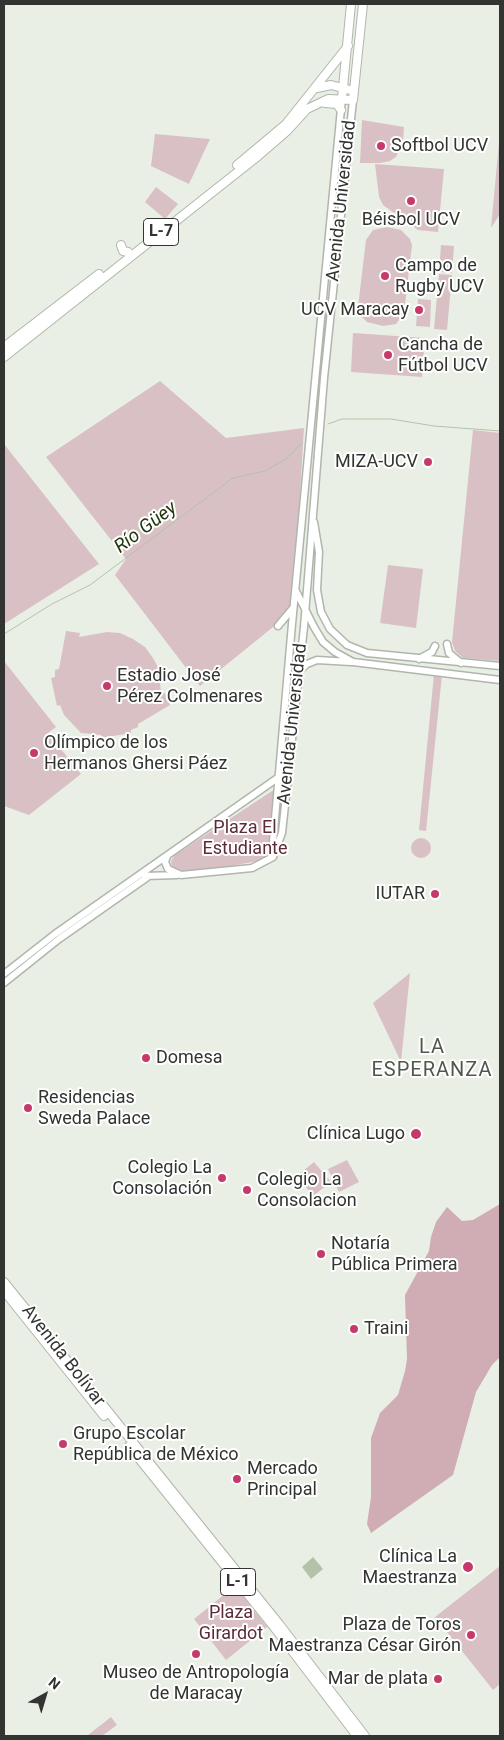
<!DOCTYPE html>
<meta charset="utf-8">
<style>
body{margin:0}
#map{position:relative;width:504px;height:1740px;overflow:hidden;background:#e9efe5;font-family:Roboto,sans-serif}
canvas{display:block}
.frame{position:absolute;inset:0;border:5px solid #313430;pointer-events:none}
.north{position:absolute;left:20px;top:1670px;width:50px;height:50px;-webkit-text-stroke:4px #fff;paint-order:stroke;rotate:39deg;font-size:14px;font-weight:700;line-height:20px;text-align:center;color:#313430}
.north::after{content:'';display:block;margin:auto;width:18px;height:22px;background:#313430;clip-path:polygon(50% 0,100% 100%,50% 72%,0 100%)}
</style>
<div id="map">
<canvas width="504" height="1740"></canvas>
<div class="frame"></div>
<div class="north">N</div>
</div>
<script>
const context = document.querySelector('canvas').getContext('2d');
context.lineJoin = 'round';
function fill(path, color) { context.fillStyle = color; context.fill(path, 'evenodd'); }
const poly = rows => new Path2D(rows.map(r => 'M' + r).join(''));
function strokePath(path, color, width, dash) { context.strokeStyle = color; context.lineWidth = width; context.lineCap = dash ? 'butt' : 'round'; context.setLineDash(dash || []); context.stroke(path); }
function label(font, color, halo, rows, align = 'center') {
  context.font = font + ' Roboto,sans-serif'; context.lineWidth = 4; context.setLineDash([]); context.textBaseline = 'middle'; context.strokeStyle = halo; context.fillStyle = color; for (const [text, x, y, turn = 0] of rows) {
    context.save(); context.translate(x, y); context.rotate((+turn || 0) * Math.PI / 180); context.textAlign = isNaN(turn) ? turn : align; if (halo) context.strokeText(text, 0, 0); context.fillText(text, 0, 0); context.restore();
  }
}
const green = poly([
 [362,120,404,127,403,141,396,157,390,161,380,163,360,163],
 [500,132,500,214,491,228],
 [155,134,210,139,189,184,151,166],
 [375,164,444,169,438,232,418,230,383,205,379,197],
 [156,187,178,204,165,219,145,202],
 [387,227,401,230,410,239,412,245,404,313,396,324,383,326,367,322,361,316,358,307,366,240,373,230],
 [441,245,454,246,452,273,439,272],
 [439,274,452,275,447,330,434,329],
 [418,299,431,300,430,327,416,326],
 [353,333,425,338,422,377,351,372],
 [160,381,226,438,304,428,293,611,200,686,115,575,126,559,46,457],
 [473,430,500,433,500,661,463,658,455,651,452,642],
 [4,444,99,564,4,624],
 [388,565,423,569,416,628,380,623],
 [66,631,80,633,79,637,107,632,120,633,133,639,145,647,153,658,159,669,161,694,165,693,170,705,138,724,138,727,131,730,131,733,101,738,101,735,81,733,64,715,60,705,57,706,51,678,55,677,55,670,59,669],
 [4,661,56,727,48,733,81,774,29,815,4,806],
 [434,674,442,675,426,831,419,830],
 [275,789,269,855,263,860,210,870,179,871,172,867,171,861,175,855],
 '411 848a10 10 0 1 1 20 0a10 10 0 1 1-20 0Z',
 [410,973,401,1062,373,1003],
 [347,1160,359,1182,339,1192,328,1169],
 [314,1162,331,1182,313,1196,297,1176],
 [500,1566,500,1684,493,1690,435,1617],
 [235,1586,267,1627,226,1660,194,1619],
 [111,1717,117,1725,102,1736,89,1736,88,1735]
]);
const forest = poly([
 [500,1204,500,1357,492,1365,476,1392,453,1475,371,1533,367,1524,371,1497,371,1438,380,1413,398,1395,405,1371,407,1359,405,1295,429,1251,431,1237,436,1222,447,1207,462,1221,473,1220]
]);
const water = poly([
 [313,1557,323,1569,311,1579,302,1567]
]);
const stream = poly([
 [328,424,342,419,391,419,434,426,500,431],
 [4,634,52,604,90,585,233,478,265,471,286,459,301,444]
]);
const tertiary = poly([
 [314,522,319,552,317,590,321,612,330,629,347,645,367,653,500,666],
 [296,591,314,627,323,642,335,652,353,662,500,680],
 [278,626,293,608],
 [447,644,449,653,461,663],
 [419,659,432,652,435,646],
 [297,673,307,664,317,660,351,662],
 [167,856,165,862,168,869,181,875,252,868,273,857,282,833,304,627,324,378,353,100],
 [273,857,272,853,292,624,342,98],
 [145,876,177,875],
 [4,974,55,934,279,777],
 [4,983,59,939,149,876]
]);
const primary = poly([
 [317,88,331,85,354,91],
 [342,98,351,4],
 [325,103,337,104,341,110],
 [237,165,286,124,348,46],
 [121,245,123,251,128,252],
 [4,347,99,274],
 [4,357,258,156,287,131,307,109,328,99,353,100,363,4],
 [4,1282,279,1624,365,1736],
 [4,1291,104,1416],
 [129,1446,274,1627,357,1736]
]);
const markers = [
 [381,146,5,"#c63a6b"],
 [411,201,5,"#c63a6b"],
 [385,276,5,"#c63a6b"],
 [419,310,5,"#c63a6b"],
 [388,355,5,"#c63a6b"],
 [428,462,5,"#c63a6b"],
 [107,686,5,"#c63a6b"],
 [34,753,5,"#c63a6b"],
 [435,894,5,"#c63a6b"],
 [146,1058,5,"#c63a6b"],
 [28,1108,5,"#c63a6b"],
 [416,1134,6,"#c63a6b"],
 [222,1178,5,"#c63a6b"],
 [247,1190,5,"#c63a6b"],
 [321,1254,5,"#c63a6b"],
 [354,1329,5,"#c63a6b"],
 [63,1444,5,"#c63a6b"],
 [237,1479,5,"#c63a6b"],
 [468,1567,6,"#c63a6b"],
 [471,1635,5,"#c63a6b"],
 [196,1654,5,"#c63a6b"],
 [438,1679,5,"#c63a6b"]
];
const shields = [
 [161,232,35],
 [238,1582,35]
];
const shieldNames = [
 ["L-7",161,232],
 ["L-1",238,1582]
];
const poiNames = [
 ["Softbol UCV",391,146],
 ["Béisbol UCV",411,220,"center"],
 ["Campo de",395,266],
 ["Rugby UCV",395,287],
 ["UCV Maracay",409,310,"right"],
 ["Cancha de",398,345],
 ["Fútbol UCV",398,366],
 ["MIZA-UCV",418,462,"right"],
 ["Estadio José",117,676],
 ["Pérez Colmenares",117,697],
 ["Olímpico de los",44,743],
 ["Hermanos Ghersi Páez",44,764],
 ["IUTAR",425,894,"right"],
 ["Domesa",156,1058],
 ["Residencias",38,1098],
 ["Sweda Palace",38,1119],
 ["Clínica Lugo",405,1134,"right"],
 ["Colegio La",212,1168,"right"],
 ["Consolación",212,1189,"right"],
 ["Colegio La",257,1180],
 ["Consolacion",257,1201],
 ["Notaría",331,1244],
 ["Pública Primera",331,1265],
 ["Traini",364,1329],
 ["Grupo Escolar",73,1434],
 ["República de México",73,1455],
 ["Mercado",247,1469],
 ["Principal",247,1490],
 ["Clínica La",457,1557,"right"],
 ["Maestranza",457,1578,"right"],
 ["Plaza de Toros",461,1625,"right"],
 ["Maestranza César Girón",461,1646,"right"],
 ["Museo de Antropología",196,1673,"center"],
 ["de Maracay",196,1694,"center"],
 ["Mar de plata",428,1679,"right"]
];
const streetNames = [
 ["Avenida Universidad",342,201,-84],
 ["Avenida Universidad",293,724,-84],
 ["Avenida Bolívar",63,1356,52]
];
const parkNames = [
 ["Plaza El",245,828],
 ["Estudiante",245,849],
 ["Plaza",231,1613],
 ["Girardot",231,1634]
];
const waterNames = [
 ["Río Güey",146,528,-37]
];
const quarterNames = [
 ["LA",432,1048],
 ["ESPERANZA",432,1071]
];
fill(green, '#d9c0c5');
fill(forest, '#d0acb4');
fill(water, '#b3c3a7');
strokePath(stream, '#b3c3a7', 1);
strokePath(tertiary, '#b0b6ac', 9);
strokePath(primary, '#b0b6ac', 10);
strokePath(tertiary, '#fff', 6);
strokePath(primary, '#fff', 8);
for (const [x, y, r, color] of markers) { const dot = new Path2D(); dot.arc(x, y, r, 0, 2 * Math.PI); context.fillStyle = color; context.fill(dot); strokePath(dot, '#fff', 2); }
for (const [x, y, w] of shields) { const box = new Path2D(); box.roundRect(x - w / 2, y - 13.5, w, 27, 4); context.fillStyle = '#fff'; context.fill(box); strokePath(box, '#313430', 1); }
label('bold 16px', '#313430', null, shieldNames);
label('18px', '#313430', '#fff', poiNames, 'left');
label('18px', '#313430', '#fff', streetNames);
label('18px', '#5c2b39', '#fff', parkNames);
label('italic 19px', '#22380d', '#fff', waterNames);
context.letterSpacing = '1px';
label('20px', '#51574e', '#fff', quarterNames);
context.letterSpacing = '0px';
</script>
